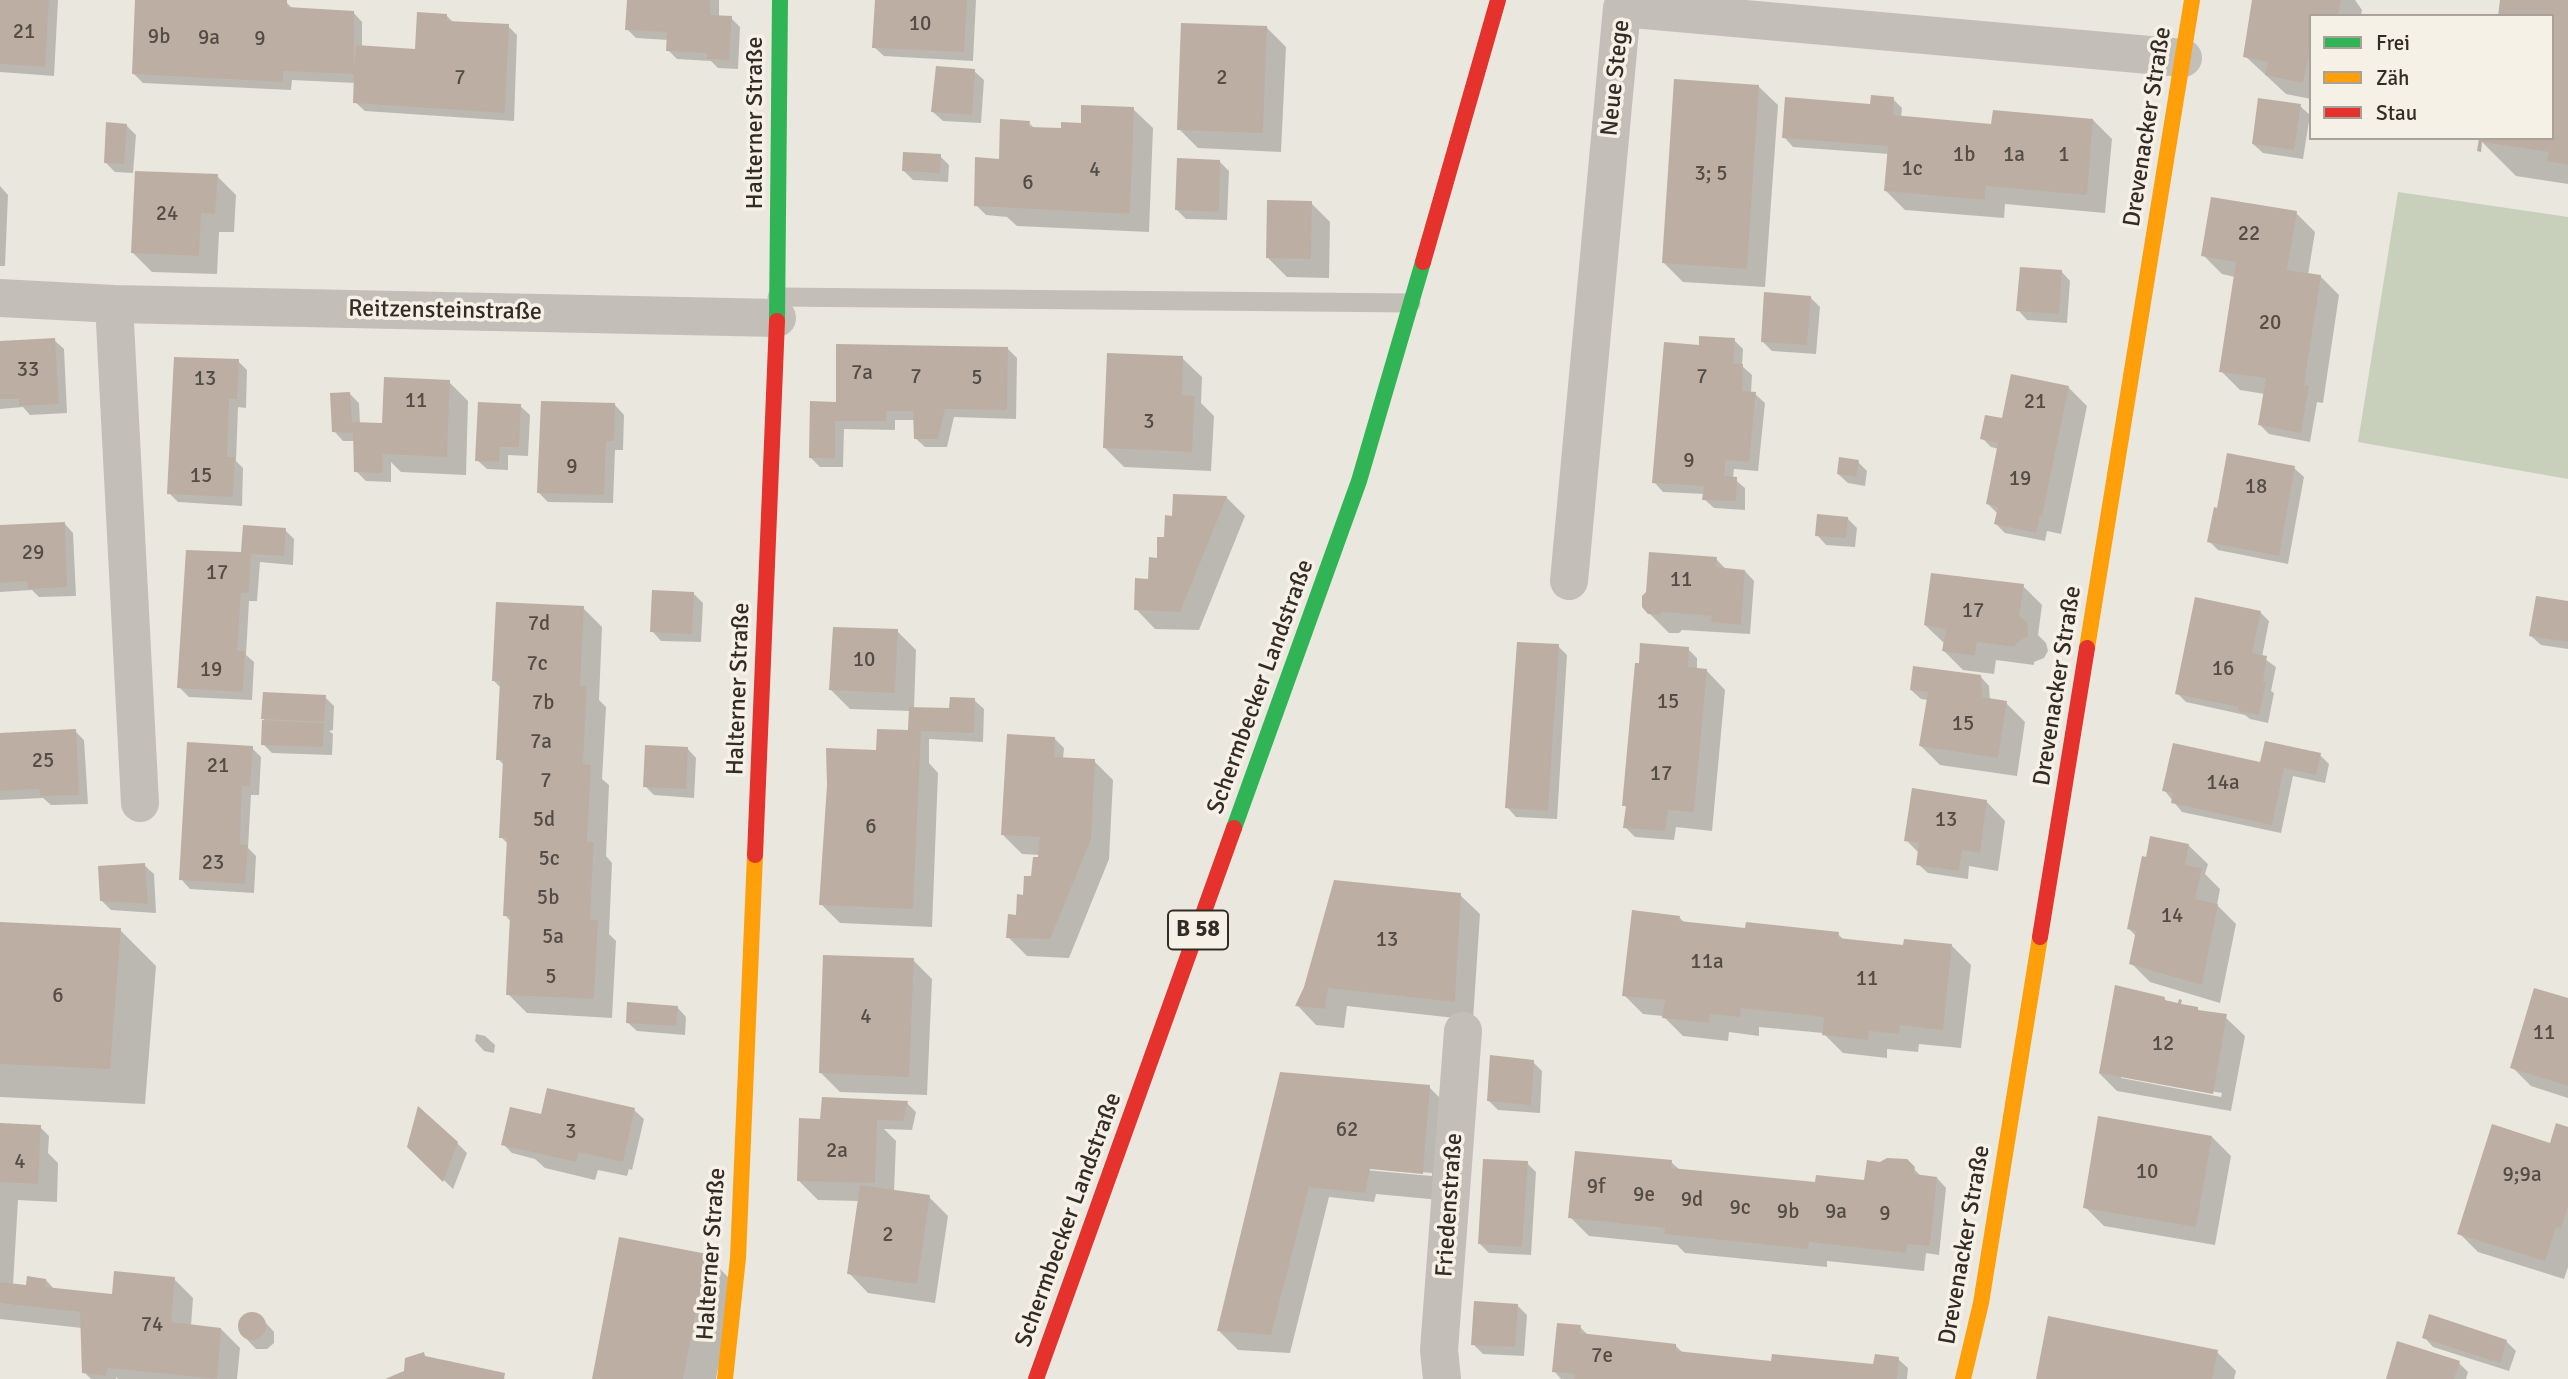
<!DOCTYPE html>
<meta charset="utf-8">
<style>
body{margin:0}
#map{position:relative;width:2568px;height:1379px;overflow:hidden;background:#eae7df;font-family:Signika,sans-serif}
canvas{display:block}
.legend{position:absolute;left:2309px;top:14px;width:245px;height:126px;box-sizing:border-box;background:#f6f1e6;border:2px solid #a8a29a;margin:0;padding:9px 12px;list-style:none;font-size:21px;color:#322c27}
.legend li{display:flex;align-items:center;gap:14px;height:35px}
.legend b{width:35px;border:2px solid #a8a29a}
</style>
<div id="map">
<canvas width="2568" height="1379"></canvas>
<ul class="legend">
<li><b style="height:9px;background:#30b455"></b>Frei</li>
<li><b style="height:9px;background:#ff9f0a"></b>Zäh</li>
<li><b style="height:9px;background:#e5322d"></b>Stau</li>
</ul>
</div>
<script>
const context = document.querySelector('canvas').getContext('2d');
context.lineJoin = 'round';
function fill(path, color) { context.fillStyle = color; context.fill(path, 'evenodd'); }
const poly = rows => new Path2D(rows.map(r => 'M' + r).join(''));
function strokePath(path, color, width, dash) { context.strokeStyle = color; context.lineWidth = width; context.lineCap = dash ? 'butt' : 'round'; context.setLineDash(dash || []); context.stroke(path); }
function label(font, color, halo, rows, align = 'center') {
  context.font = font + ' Signika,sans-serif'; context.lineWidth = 7; context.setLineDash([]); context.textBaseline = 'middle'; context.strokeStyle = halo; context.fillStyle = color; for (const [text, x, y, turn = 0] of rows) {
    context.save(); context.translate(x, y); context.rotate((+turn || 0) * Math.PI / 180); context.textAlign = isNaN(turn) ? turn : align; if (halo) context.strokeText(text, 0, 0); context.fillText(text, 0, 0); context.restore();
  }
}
const green = poly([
 [2398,192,2568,217,2568,479,2358,442]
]);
const shadow = poly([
 [0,0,58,0,54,76,0,72],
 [137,0,286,2,293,9,353,12,362,22,362,47,416,50,446,15,454,23,508,26,517,35,514,121,365,111,355,102,356,83,292,80,291,90,143,83,133,73],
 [628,0,719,0,719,17,731,18,740,27,738,69,718,68,711,61,677,59,668,50,668,40,636,38,627,29],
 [877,0,976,0,973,61,884,56,874,47],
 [2254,0,2355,0,2362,10,2361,16,2311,16,2311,99,2286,94,2245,56],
 [2502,0,2568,0,2568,184,2516,176,2481,141,2552,138,2552,16],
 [1267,28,1286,47,1281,152,1198,148,1179,129],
 [974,71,984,80,981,123,943,121,933,112],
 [1758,86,1778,105,1765,287,1683,282,1664,263],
 [1893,99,1902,108,1901,118,1992,126,2093,120,2112,139,2105,213,2005,204,2004,218,1905,210,1886,191,1889,154,1793,147,1784,137],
 [2300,106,2310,115,2303,159,2263,153,2253,144],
 [1133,109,1153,128,1149,232,1017,226,1007,217,986,215,976,205,1000,160,1029,123,1035,129,1062,130],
 [126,125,136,135,133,173,115,172,106,163],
 [940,156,949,165,948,182,913,180,904,171],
 [1220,162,1229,171,1227,220,1186,219,1177,210],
 [217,176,236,195,234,232,219,232,217,274,152,272,133,253],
 [0,186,8,195,5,266,0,266],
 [1311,203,1330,222,1329,278,1287,277,1268,258],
 [2296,213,2315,232,2308,275,2320,276,2339,295,2323,403,2317,402,2310,442,2269,434,2260,425,2265,394,2240,390,2221,371,2235,277,2222,274,2203,255],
 [2061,271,2070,281,2067,323,2027,320,2018,310],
 [1810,297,1820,307,1816,354,1772,351,1762,341],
 [54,340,64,349,67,413,30,415,23,407,0,409,0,343],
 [1734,340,1743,349,1742,366,1752,375,1751,393,1755,394,1765,403,1758,471,1734,469,1733,478,1745,488,1745,510,1714,508,1704,499,1705,494,1663,492,1654,482,1700,346],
 [1008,349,1017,358,1016,419,954,417,947,447,925,447,915,438,915,420,895,420,895,430,844,429,843,467,820,467,811,458,838,404],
 [1182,358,1202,377,1201,403,1214,416,1211,471,1124,467,1105,448],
 [238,361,247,370,246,408,238,407,236,461,243,468,242,506,178,502,169,493],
 [449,382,468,401,466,475,401,472,391,462,391,482,366,481,356,471,355,441,343,441,334,431,350,394,359,403,360,424,383,425],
 [2068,387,2087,406,2061,534,2047,531,2045,541,2005,533,1996,524,1998,514,1988,504,1999,449,1991,447,1982,438,2001,420],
 [615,405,624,415,623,450,615,450,613,503,548,502,539,493],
 [520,406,530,415,528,456,508,455,508,470,487,469,477,460],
 [1858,462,1867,471,1865,486,1848,483,1838,474],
 [2294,468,2304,477,2288,564,2218,550,2209,541],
 [1226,497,1245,516,1199,630,1155,629,1136,609,1150,581,1174,518],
 [1847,518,1857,528,1855,547,1826,545,1817,535],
 [64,523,73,533,76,596,39,597,32,590,0,592,0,527],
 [285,530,294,539,293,565,260,562,257,601,249,601,246,655,254,662,252,700,189,697,179,687,242,554],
 [1716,559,1727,570,1745,571,1754,581,1750,634,1682,630,1679,633,1669,633,1649,613],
 [1955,576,2023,586,2042,605,2038,635,2046,643,2048,651,2044,658,2034,662,2034,665,1996,660,1994,674,1963,670,1944,651,1945,644,1925,625],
 [693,593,703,603,701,642,661,641,652,631],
 [2568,603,2568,649,2541,645,2531,636],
 [583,608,602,627,599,700,606,707,602,779,609,785,606,856,612,863,609,934,616,941,612,1018,527,1013,508,994,511,922,505,915,508,844,501,837,505,766,498,759,501,688,494,681],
 [2260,612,2269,621,2262,657,2276,667,2271,691,2274,693,2268,723,2250,719,2245,715,2186,702,2177,693],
 [897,631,916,650,914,709,951,710,974,700,984,709,983,742,929,739,929,763,938,773,932,927,840,923,821,904,878,752,910,732,910,711,850,709,831,690],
 [1558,646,1567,655,1557,819,1516,817,1507,807],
 [1688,649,1697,658,1697,670,1706,670,1725,690,1712,831,1676,827,1674,840,1635,837,1625,827,1627,808,1624,805],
 [1980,676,1989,686,1990,701,2006,703,2025,722,2017,776,1940,765,1921,746,1928,700,1921,699,1911,690],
 [265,693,325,697,334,706,333,730,329,731,333,734,332,755,272,753,263,744],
 [75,731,84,740,88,804,51,805,43,798,0,800,0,734],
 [1054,738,1064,748,1063,759,1094,761,1113,780,1109,859,1069,958,1027,956,1008,937,1040,855,1022,854,1003,835],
 [252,748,261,757,259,795,251,795,248,848,256,856,254,893,190,889,181,879],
 [687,748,696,758,694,798,654,795,645,786],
 [2320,755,2329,764,2325,783,2293,776,2281,833,2182,812,2164,790,2261,764],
 [1986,801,2005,821,1998,871,1969,866,1968,879,1928,873,1918,864,1920,854,1906,840],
 [2188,845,2208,864,2205,874,2220,889,2217,905,2236,924,2220,1003,2150,982,2131,963,2137,937,2129,929],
 [144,865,154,874,156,913,111,910,102,901],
 [1460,895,1480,914,1473,1020,1347,1006,1344,1028,1316,1025,1298,1006],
 [1679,917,1685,923,1746,930,1838,934,1844,940,1905,946,1952,946,1971,965,1961,1048,1919,1044,1918,1052,1887,1049,1887,1058,1843,1053,1823,1033,1759,1027,1759,1036,1729,1032,1728,1041,1683,1036,1663,1016,1643,1014,1624,995],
 [0,924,120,930,156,966,145,1104,0,1097],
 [913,960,932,979,927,1095,840,1092,821,1073],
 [2164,998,2168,1003,2225,1017,2245,1036,2231,1111,2117,1091,2099,1073],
 [2121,1075,2222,1093,2221,1097,2121,1078],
 [2568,1000,2568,1098,2531,1086,2512,1067],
 [677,1007,686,1017,685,1035,637,1031,627,1022],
 [476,1034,485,1036,495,1045,494,1053,484,1051,475,1041],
 [1533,1062,1542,1071,1540,1113,1498,1110,1489,1101],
 [1429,1087,1457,1115,1451,1201,1376,1194,1374,1202,1329,1197,1290,1353,1238,1350,1219,1331,1261,1159],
 [1331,1164,1432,1173,1432,1176,1331,1167],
 [907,1103,916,1112,912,1130,884,1129,896,1141,894,1192,929,1197,948,1216,935,1303,868,1293,849,1273,859,1201,818,1200,799,1181,822,1120],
 [634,1110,644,1119,632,1170,629,1169,627,1176,598,1170,595,1180,545,1168,535,1159,512,1153,503,1144,542,1116],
 [0,1125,40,1127,49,1136,48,1153,58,1163,57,1202,18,1200,13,1285,28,1287,46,1280,55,1290,113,1296,174,1279,193,1298,191,1326,221,1329,240,1348,237,1379,118,1379,116,1377,116,1379,91,1379,84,1372,82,1328,0,1319],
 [2568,1129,2568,1267,2564,1279,2478,1252,2459,1233],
 [2212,1137,2231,1156,2215,1245,2104,1226,2085,1207],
 [457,1143,467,1153,453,1189,409,1146],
 [1906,1161,1922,1177,1937,1178,1946,1188,1939,1255,1926,1253,1924,1271,1827,1261,1827,1267,1685,1253,1677,1245,1589,1236,1570,1217,1671,1162,1680,1170,1816,1184,1866,1182,1881,1163],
 [1527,1163,1536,1172,1531,1255,1489,1253,1479,1243],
 [706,1255,734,1283,716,1379,593,1379],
 [1517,1305,1527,1315,1524,1356,1483,1354,1473,1344],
 [248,1313,258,1314,274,1332,274,1343,267,1349,256,1349,239,1331,240,1321],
 [1580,1327,1589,1336,1675,1345,1683,1353,1773,1362,1873,1366,1898,1359,1908,1368,1907,1379,1561,1379,1554,1371],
 [2424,1337,2506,1341,2516,1351,2509,1371,2433,1347],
 [2217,1352,2236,1371,2234,1379,2038,1379],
 [2459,1363,2468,1372,2466,1379,2387,1379]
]);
const building = poly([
 [0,0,49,0,45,67,0,64],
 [135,0,287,0,287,7,354,11,354,67,356,45,415,49,417,12,447,14,447,21,509,24,505,113,353,103,354,74,283,71,283,82,132,74],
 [627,0,710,0,710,15,732,16,729,60,707,59,707,53,666,51,667,32,625,30],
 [875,0,967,0,964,52,872,48],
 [2252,0,2341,0,2338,16,2311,16,2311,43,2303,83,2265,75,2268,62,2243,57],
 [2500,0,2568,0,2568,165,2547,161,2549,152,2482,142,2481,152,2477,151,2479,138,2552,138,2552,16,2498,16],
 [1181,23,1267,26,1263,133,1177,130],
 [936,66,975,69,972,115,931,112],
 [1674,79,1759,85,1747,269,1662,263],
 [1871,95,1894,97,1893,115,1991,124,1993,110,2093,119,2087,195,1986,186,1985,200,1884,191,1888,146,1782,138,1785,97,1870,104],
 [2258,98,2301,104,2294,150,2252,144],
 [1081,105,1134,107,1130,214,974,206,975,157,999,159,1000,119,1030,121,1029,127,1061,128,1061,122,1081,123],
 [106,122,127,124,124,164,104,163],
 [903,152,941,154,940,173,902,171],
 [1177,158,1220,160,1219,212,1175,210],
 [135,171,218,174,215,214,201,213,199,256,131,253],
 [2211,197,2297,211,2287,270,2321,275,2304,385,2309,386,2301,433,2258,425,2266,378,2219,372,2236,262,2201,256],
 [1267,200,1312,201,1311,259,1266,258],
 [2020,267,2062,270,2059,314,2016,311],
 [1764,292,1811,296,1807,345,1761,342],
 [1699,336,1735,338,1733,364,1743,364,1742,391,1756,392,1749,462,1726,460,1724,476,1737,477,1736,501,1702,500,1704,486,1652,483,1664,342,1699,345],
 [55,338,59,404,19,406,19,399,0,399,0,341],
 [836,344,1008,347,1007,410,945,409,938,439,914,439,913,411,886,411,886,421,835,421,835,458,809,458,810,401,836,402],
 [1107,353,1183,356,1182,395,1195,396,1192,452,1103,448],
 [174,357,239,359,237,399,229,399,227,457,235,457,233,497,167,494],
 [2011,374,2069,386,2042,516,2040,515,2036,533,1994,524,1998,507,1986,504,1998,443,1980,439,1985,415,2002,418],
 [384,377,450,380,447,457,383,454,382,473,354,472,353,433,332,432,330,393,350,392,352,422,382,423],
 [541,401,615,403,614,441,606,441,604,495,537,493],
 [478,402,521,404,519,447,500,447,499,462,475,461],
 [2227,453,2295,466,2279,556,2207,542,2214,507,2217,508],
 [1839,457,1859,460,1856,477,1837,474],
 [1173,494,1227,496,1180,612,1134,610,1135,578,1148,579,1149,557,1157,558,1157,537,1164,537,1165,515,1172,516],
 [1817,514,1848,517,1846,538,1815,536],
 [65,522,67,587,28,589,27,581,0,583,0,525],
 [243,525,286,528,284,556,251,554,249,593,241,593,237,651,245,651,243,692,177,688,186,550,241,552],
 [1649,552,1717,557,1716,567,1745,570,1741,625,1711,622,1712,616,1663,612,1659,615,1648,614,1642,607,1642,596,1646,592],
 [1931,573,2024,584,2019,616,2027,622,2028,636,2016,643,2015,647,1977,642,1975,656,1942,651,1946,629,1924,625],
 [652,590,694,592,692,634,650,632],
 [2536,596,2568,601,2568,642,2529,636],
 [2195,597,2261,611,2252,653,2267,656,2263,682,2266,682,2259,715,2238,711,2239,707,2175,694],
 [496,602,584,606,580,686,587,686,583,764,591,765,587,842,594,842,590,920,598,920,594,999,506,995,510,916,503,916,507,838,499,838,503,760,496,760,500,681,492,681],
 [833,627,898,629,895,693,829,690],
 [1517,642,1559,644,1548,811,1505,808],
 [1640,643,1689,647,1688,667,1707,669,1694,812,1668,810,1665,831,1623,828,1626,806,1622,806,1635,663,1639,663],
 [1913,666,1981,675,1982,697,2007,701,1998,758,1919,746,1928,692,1910,690],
 [263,692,326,695,324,722,261,719],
 [950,697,975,698,974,733,921,731,913,909,819,905,827,785,826,748,876,750,877,729,908,730,909,707,949,708],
 [262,720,324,723,323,747,261,745],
 [76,729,79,795,40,796,39,789,0,791,0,733],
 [1007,734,1055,737,1054,757,1095,759,1091,839,1050,939,1006,938,1008,914,1016,915,1017,894,1023,895,1024,876,1031,876,1033,857,1038,857,1040,837,1001,835],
 [2265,741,2321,753,2316,775,2284,768,2272,825,2171,803,2173,793,2162,791,2173,743,2260,762],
 [187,742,253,746,250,787,242,786,240,844,248,845,245,884,179,880],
 [645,745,688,747,686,789,643,787],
 [1912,788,1987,800,1980,853,1962,850,1959,871,1916,865,1919,843,1904,841],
 [2150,836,2189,844,2185,865,2202,868,2195,899,2218,904,2202,985,2129,964,2136,931,2127,929,2142,856,2146,857],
 [145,863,148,904,100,901,98,866],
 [1334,880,1461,893,1455,1002,1328,988,1325,1009,1295,1006,1304,987],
 [1632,910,1680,916,1679,921,1745,928,1746,922,1839,932,1838,938,1903,945,1904,939,1952,944,1943,1030,1900,1025,1899,1034,1869,1031,1868,1040,1822,1035,1824,1017,1741,1008,1740,1017,1710,1014,1709,1023,1662,1018,1665,1000,1622,996],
 [0,922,121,928,110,1069,0,1064],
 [823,955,914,958,909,1077,819,1073],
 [2115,985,2165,997,2164,1000,2178,1003,2179,999,2182,1000,2181,1004,2198,1007,2198,1010,2227,1014,2213,1094,2099,1073],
 [2534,988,2568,998,2568,1086,2510,1068],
 [627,1002,678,1006,676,1026,626,1023],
 [1490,1055,1534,1060,1531,1105,1487,1101],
 [1280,1072,1430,1085,1423,1174,1370,1169,1365,1193,1309,1187,1271,1335,1217,1331],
 [547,1088,635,1108,623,1162,579,1152,576,1162,501,1145,510,1107,541,1114],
 [822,1097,908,1101,903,1121,877,1120,875,1183,797,1181,799,1118,820,1119],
 [418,1106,458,1142,443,1182,407,1147],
 [2098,1116,2212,1136,2196,1227,2083,1208],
 [0,1123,41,1125,38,1184,0,1182],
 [2556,1123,2568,1127,2568,1206,2561,1228,2556,1227,2545,1261,2457,1234,2492,1124,2550,1143],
 [1575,1151,1672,1160,1671,1168,1815,1182,1816,1175,1864,1180,1867,1160,1880,1162,1887,1158,1907,1159,1915,1167,1914,1174,1937,1177,1930,1246,1907,1244,1906,1253,1809,1242,1808,1249,1664,1234,1665,1228,1568,1218],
 [1483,1159,1528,1161,1522,1247,1478,1244],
 [860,1185,930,1195,917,1284,847,1274],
 [619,1237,707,1254,683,1379,592,1379],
 [114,1271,175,1277,171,1322,221,1328,217,1379,108,1368,106,1376,82,1373,80,1312,0,1303,0,1282,26,1285,27,1276,46,1279,45,1287,112,1294],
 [1474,1301,1518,1304,1515,1347,1471,1345],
 '238 1326a14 14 0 1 1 28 0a14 14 0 1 1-28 0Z',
 [2429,1314,2507,1340,2500,1363,2422,1338],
 [2048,1316,2218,1350,2212,1379,2036,1379],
 [1557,1323,1581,1325,1580,1333,1676,1344,1676,1351,1723,1356,1771,1361,1772,1354,1873,1364,1875,1354,1899,1357,1897,1379,1574,1379,1575,1374,1552,1372],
 [2397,1341,2460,1361,2454,1379,2386,1379],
 [424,1352,425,1356,505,1373,504,1379,385,1379,404,1371,405,1358]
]);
const lane = poly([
 [777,297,1411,303]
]);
const street = poly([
 [0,298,114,304,777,318],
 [114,304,140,803],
 [1569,581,1622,8,2183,58],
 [1442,1379,1439,1350,1463,1031]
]);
const fast = poly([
 [777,321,780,0],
 [1234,828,1359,481,1423,262]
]);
const slow = poly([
 [2087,648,2192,0],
 [725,1379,738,1258,755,855],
 [1963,1379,1981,1303,2040,937]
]);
const jam = poly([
 [1423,262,1498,0],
 [755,855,777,321],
 [2040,937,2087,648],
 [1036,1379,1234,828]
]);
const numberNames = [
 ["10",920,24],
 ["21",24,32],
 ["9b",159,37],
 ["9a",209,38],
 ["9",260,39],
 ["7",460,78],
 ["2",1222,78],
 ["1b",1964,155],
 ["1a",2014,155],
 ["1",2064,155],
 ["1c",1912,169],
 ["4",1095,170],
 ["3; 5",1711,174],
 ["6",1028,183],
 ["24",167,214],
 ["22",2249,234],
 ["20",2270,323],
 ["33",28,370],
 ["7a",862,373],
 ["7",916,377],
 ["7",1702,377],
 ["5",977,378],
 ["13",205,379],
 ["11",416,401],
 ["21",2035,402],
 ["3",1149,422],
 ["9",1689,461],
 ["9",572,467],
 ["15",201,476],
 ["19",2020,479],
 ["18",2256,487],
 ["29",33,553],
 ["17",217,573],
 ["11",1681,580],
 ["17",1973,611],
 ["7d",539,624],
 ["10",864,660],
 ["7c",537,664],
 ["16",2223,669],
 ["19",211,670],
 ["15",1668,702],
 ["7b",543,703],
 ["15",1963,724],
 ["7a",541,742],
 ["25",43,761],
 ["21",218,766],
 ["17",1661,774],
 ["7",546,781],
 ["14a",2223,783],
 ["5d",544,820],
 ["13",1946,820],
 ["6",871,827],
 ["5c",549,859],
 ["23",213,863],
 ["5b",548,898],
 ["14",2172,916],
 ["5a",553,937],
 ["13",1387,940],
 ["11a",1707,962],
 ["5",551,977],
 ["11",1867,979],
 ["6",58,996],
 ["4",866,1017],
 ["11",2544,1033],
 ["12",2163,1044],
 ["62",1347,1130],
 ["3",571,1132],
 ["2a",837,1151],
 ["4",20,1162],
 ["10",2147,1172],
 ["9;9a",2522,1175],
 ["9f",1596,1187],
 ["9e",1644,1195],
 ["9d",1692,1200],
 ["9c",1740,1208],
 ["9b",1788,1212],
 ["9a",1836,1212],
 ["9",1885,1214],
 ["2",888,1235],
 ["74",152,1325],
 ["7e",1602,1356]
];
const shields = [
 [1198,930,60]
];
const shieldNames = [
 ["B 58",1198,930]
];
const streetNames = [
 ["Neue Stege",1616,78,-84],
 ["Halterner Straße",756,123,-90],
 ["Drevenacker Straße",2148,127,-81],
 ["Reitzensteinstraße",445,311,1],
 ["Drevenacker Straße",2058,686,-81],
 ["Schermbecker Landstraße",1261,687,-70],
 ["Halterner Straße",739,689,-88],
 ["Friedenstraße",1450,1205,-86],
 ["Schermbecker Landstraße",1069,1220,-70],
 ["Drevenacker Straße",1965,1245,-80],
 ["Halterner Straße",712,1254,-86]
];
fill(green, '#c8cfbb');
fill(shadow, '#0003');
fill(building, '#bcaea2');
strokePath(lane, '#c3beb8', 19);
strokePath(street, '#c3beb8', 38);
strokePath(fast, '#30b455', 16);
strokePath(slow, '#ff9f0a', 16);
strokePath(jam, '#e5322d', 16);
label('21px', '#544c46', null, numberNames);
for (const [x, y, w] of shields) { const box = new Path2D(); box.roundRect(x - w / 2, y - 19.5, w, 39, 5); context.fillStyle = '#f6f1e6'; context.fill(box); strokePath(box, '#322c27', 2); }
label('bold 23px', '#322c27', null, shieldNames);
label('24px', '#322c27', '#f6f1e6', streetNames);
</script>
